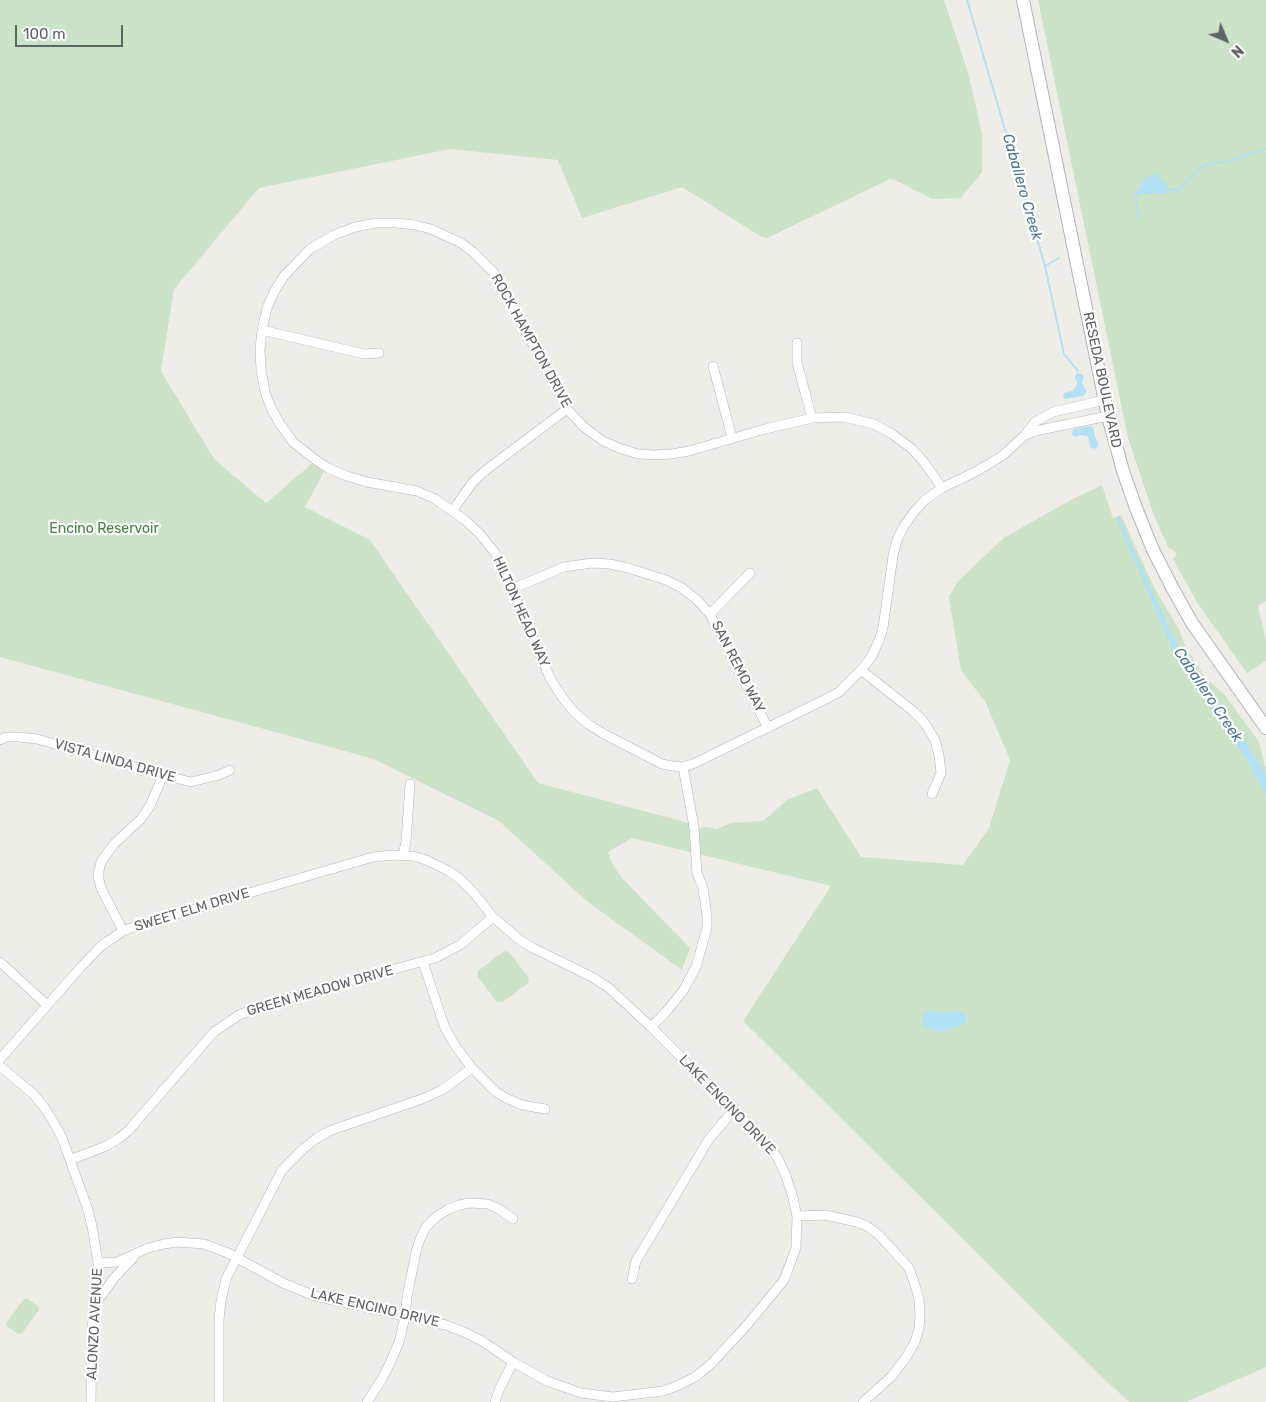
<!DOCTYPE html>
<style>
body{margin:0}
#map{position:relative;width:1266px;height:1402px;overflow:hidden;background:#efede8;font-family:Rubik,sans-serif}
canvas{display:block}
.north{position:absolute;left:1201px;top:15px;width:50px;height:50px;-webkit-text-stroke:4px #fff;paint-order:stroke;rotate:135deg;font-size:14px;font-weight:700;line-height:20px;text-align:center;color:#5f6366}
.north::after{content:'';display:block;margin:auto;width:18px;height:22px;background:#5f6366;clip-path:polygon(50% 0,100% 100%,50% 72%,0 100%)}
.scale{position:absolute;left:15px;top:25px;width:108px;height:22px;box-sizing:border-box;border:2px solid #5f6366;border-top:0;padding-left:6px;font-size:15px;line-height:18px;white-space:nowrap;color:#5f6366;-webkit-text-stroke:4px #fff;paint-order:stroke}
</style>
<div id="map">
<canvas width="1266" height="1402"></canvas>
<div class="north">N</div>
<div class="scale">100 m</div>
</div>
<script>
const context = document.querySelector('canvas').getContext('2d');
context.lineJoin = 'round';
function fill(path, color) { context.fillStyle = color; context.fill(path, 'evenodd'); }
const poly = rows => new Path2D(rows.map(r => 'M' + r).join(''));
function strokePath(path, color, width, dash) { context.strokeStyle = color; context.lineWidth = width; context.lineCap = dash ? 'butt' : 'round'; context.setLineDash(dash || []); context.stroke(path); }
function label(font, color, halo, rows, align = 'center') {
  context.font = font + ' Rubik,sans-serif'; context.lineWidth = 4.5; context.setLineDash([]); context.textBaseline = 'middle'; context.strokeStyle = halo; context.fillStyle = color; for (const [text, x, y, turn = 0] of rows) {
    context.save(); context.translate(x, y); context.rotate((+turn || 0) * Math.PI / 180); context.textAlign = isNaN(turn) ? turn : align; if (halo) context.strokeText(text, 0, 0); context.fillText(text, 0, 0); context.restore();
  }
}
const green = poly([
 [0,0,944,0,969,76,982,134,982,172,961,198,932,199,895,180,890,179,767,238,760,236,682,187,582,218,558,160,450,149,259,188,174,289,161,371,214,459,266,503,315,461,326,468,305,507,370,540,538,783,689,823,699,828,706,827,717,829,731,823,763,821,787,800,817,788,861,857,963,865,989,828,1010,760,985,701,961,671,949,597,957,582,1005,537,1071,500,1102,485,1113,518,1121,515,1153,585,1179,630,1186,648,1205,677,1224,694,1259,742,1266,769,1266,1367,1186,1402,1129,1402,1101,1376,743,1021,831,886,632,838,608,852,613,865,622,878,690,948,682,970,588,902,499,821,374,759,0,657],
 [1038,0,1266,0,1266,601,1258,606,1266,640,1266,661,1247,673,1198,604,1173,559,1177,555,1174,551,1168,547,1153,513,1128,438],
 [504,951,509,952,529,978,528,983,503,1002,497,1002,478,977,478,971],
 [24,1299,28,1299,39,1307,39,1310,22,1333,18,1334,7,1326,6,1323]
]);
const water = poly([
 [1154,174,1158,175,1165,182,1168,190,1166,192,1162,194,1156,193,1136,194,1136,192,1144,180,1148,176],
 [1077,373,1081,374,1084,376,1082,383,1086,391,1086,393,1083,396,1065,399,1063,397,1064,393,1072,391,1076,387,1077,383,1075,377],
 [1090,426,1094,429,1094,435,1098,443,1098,446,1095,449,1090,447,1089,439,1087,436,1081,435,1075,437,1072,435,1073,430,1075,429],
 [1119,517,1171,633,1189,666,1246,743,1266,775,1266,796,1246,758,1175,655,1116,518],
 [927,1010,940,1012,950,1012,954,1010,963,1013,967,1018,966,1022,960,1026,942,1031,937,1031,923,1026,922,1024,924,1013]
]);
const stream = poly([
 [967,0,1045,266,1064,354,1078,371],
 [1168,190,1177,190,1181,188,1185,182,1206,164,1226,162,1266,149],
 [1136,194,1137,208,1139,220],
 [1045,266,1059,258]
]);
const minor = poly([
 [262,330,364,354,379,353],
 [797,343,797,363,812,418],
 [713,366,732,438],
 [1025,435,1040,430,1108,416],
 [942,488,924,462,911,448,892,434,874,424,844,417,812,418,765,429,689,451,672,454,654,455,638,454,619,448,603,441,584,427,567,409,501,284,493,272,473,252,461,243,431,229,415,225,397,223,376,223,355,227,334,235,310,249,284,276,274,292,267,308,262,330,260,350,261,369,265,392,271,408,280,424,293,442,316,460,328,468,347,476,367,482,417,491,435,499,465,520,479,533,496,554,505,573,550,678,562,697,574,712,588,724,604,734,662,764,672,766,683,767,695,763,826,699,839,692,861,670,872,656,879,640,883,628,893,556,897,540,904,526,914,512,925,500,942,488,977,471,1002,456,1025,435,1035,422,1053,412,1105,400],
 [453,510,473,482,486,470,567,409],
 [512,589,564,567,592,563,610,564,628,568,666,580,682,588,696,599,710,614,768,728],
 [710,614,750,573],
 [861,670,913,711,924,722,935,740,939,755,941,773,932,794],
 [0,740,6,737,19,737,37,739,163,775,191,782,219,775,230,770],
 [403,855,406,842,410,784],
 [123,931,101,888,98,875,101,862,114,844,141,819,150,806,163,775],
 [0,962,47,1005],
 [423,962,445,1028,456,1047,472,1068,496,1092,506,1098,522,1105,545,1109],
 [651,1027,666,1012,683,991,696,967,707,928,707,916,703,888,697,873,694,827,683,767],
 [0,1059,80,968,101,946,123,931,139,925,373,857,393,855,413,856,426,860,447,870,460,879,473,892,493,917,521,941,533,948,592,977,609,988,651,1027,758,1134,777,1157,786,1176,793,1198,797,1216,796,1248,784,1280,747,1325,710,1365,695,1377,677,1386,663,1391,613,1397,581,1393,547,1381,513,1362,482,1341,464,1332,446,1325,315,1296,283,1283,228,1253,204,1244,177,1242,164,1244,148,1248,117,1262,98,1263],
 [0,1066,33,1094,44,1107,53,1121,62,1138,70,1160,87,1207,92,1226,98,1263,97,1292,92,1327,91,1402],
 [70,1160,106,1146,118,1139,128,1131,214,1032,239,1015,267,1004,435,958,460,945,493,917],
 [797,1216,825,1215,857,1222,867,1226,879,1235,909,1268,915,1285,919,1299,920,1315,919,1328,915,1342,905,1359,891,1377,863,1402],
 [632,1279,636,1261,709,1139,734,1110],
 [97,1302,114,1278,133,1258],
 [219,1402,219,1320,221,1301,226,1279,282,1170,304,1148,317,1138,329,1131,422,1099,442,1090,472,1068],
 [367,1402,382,1379,390,1363,399,1342,405,1317,407,1297,416,1252,420,1239,426,1227,436,1217,447,1210,459,1205,469,1203,488,1204,499,1209,513,1219],
 [495,1402,499,1390,513,1362]
]);
const secondary = poly([
 [1023,0,1108,416,1123,471,1136,508,1153,550,1173,589,1192,623,1266,728]
]);
const streetNames = [
 ["ROCK HAMPTON DRIVE",531,341,61],
 ["RESEDA BOULEVARD",1102,380,78],
 ["HILTON HEAD WAY",521,612,66],
 ["SAN REMO WAY",738,667,63],
 ["VISTA LINDA DRIVE",115,761,16],
 ["SWEET ELM DRIVE",192,910,-17],
 ["GREEN MEADOW DRIVE",320,991,-16],
 ["LAKE ENCINO DRIVE",727,1105,46],
 ["LAKE ENCINO DRIVE",375,1308,13],
 ["ALONZO AVENUE",95,1324,-87]
];
const parkNames = [
 ["Encino Reservoir",104,529]
];
const waterNames = [
 ["Caballero Creek",1022,187,74],
 ["Caballero Creek",1208,695,56]
];
fill(green, '#cbe3c7');
fill(water, '#b2e0f5');
strokePath(stream, '#b2e0f5', 2);
strokePath(minor, '#b2b5b8', 10);
strokePath(secondary, '#b2b5b8', 14);
strokePath(minor, '#fff', 9);
strokePath(secondary, '#fff', 12);
label('14px', '#5f6366', '#fff', streetNames);
label('14px', '#468341', '#fff', parkNames);
label('italic 15px', '#497795', '#fff', waterNames);
</script>
